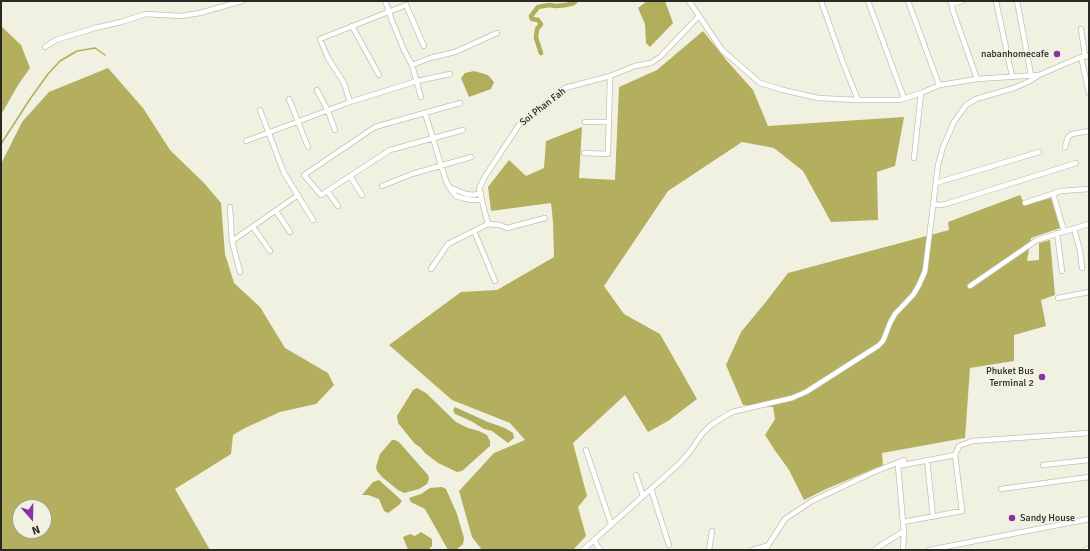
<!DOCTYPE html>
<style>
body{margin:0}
#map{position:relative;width:1090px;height:551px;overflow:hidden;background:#f1f1e2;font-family:Signika,sans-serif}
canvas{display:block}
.frame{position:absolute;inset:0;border:2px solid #292924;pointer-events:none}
.north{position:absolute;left:12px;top:499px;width:40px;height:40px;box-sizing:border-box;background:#f1f1e2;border:1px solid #a1a196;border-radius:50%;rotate:160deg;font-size:11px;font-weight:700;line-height:16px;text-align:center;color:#292924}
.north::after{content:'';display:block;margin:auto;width:14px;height:18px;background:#8733a2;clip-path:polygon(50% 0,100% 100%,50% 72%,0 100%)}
</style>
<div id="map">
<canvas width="1090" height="551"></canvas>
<div class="frame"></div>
<div class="north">N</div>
</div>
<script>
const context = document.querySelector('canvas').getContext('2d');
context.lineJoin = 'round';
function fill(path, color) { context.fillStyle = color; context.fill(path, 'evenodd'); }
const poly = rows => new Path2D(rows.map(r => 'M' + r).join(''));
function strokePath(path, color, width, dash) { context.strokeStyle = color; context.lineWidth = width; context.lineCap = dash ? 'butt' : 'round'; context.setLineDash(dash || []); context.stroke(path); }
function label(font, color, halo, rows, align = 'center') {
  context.font = font + ' Signika,sans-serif'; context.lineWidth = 3; context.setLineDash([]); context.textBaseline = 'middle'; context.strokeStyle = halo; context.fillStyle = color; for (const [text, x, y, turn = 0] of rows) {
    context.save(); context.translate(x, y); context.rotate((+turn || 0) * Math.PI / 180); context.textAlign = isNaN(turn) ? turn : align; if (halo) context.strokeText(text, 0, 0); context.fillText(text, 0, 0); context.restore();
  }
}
const forest = poly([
 [1,26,21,45,30,68,18,85,1,115],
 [703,31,728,62,753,90,768,126,904,117,895,166,877,172,878,220,831,222,803,171,774,148,742,142,668,191,604,286,624,314,660,334,697,399,668,421,648,432,625,395,573,443,587,496,578,507,586,536,573,550,482,550,472,537,459,491,494,453,525,440,510,423,452,400,389,345,461,292,497,290,554,257,553,222,551,203,491,211,488,187,509,160,526,176,544,168,546,141,582,127,579,178,615,180,619,87,657,70],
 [108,68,143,108,170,150,204,183,221,203,225,254,234,283,260,307,285,348,328,373,334,385,316,404,280,412,245,428,233,435,231,454,175,489,210,550,1,550,1,164,22,122,49,92],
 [20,507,44,507,44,531,20,531],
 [1020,195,1025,205,1051,198,1060,228,1031,238,1027,261,1039,260,1039,243,1050,240,1055,295,1041,300,1046,326,1014,335,1014,361,970,368,965,438,882,453,883,465,826,489,804,500,789,470,774,449,765,435,775,419,773,407,743,405,726,365,741,332,765,303,788,273,949,230,948,222]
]);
const water = poly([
 [647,1,665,1,673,23,650,47,646,43,645,24,638,8],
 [474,71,488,75,494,82,491,89,469,97,461,78,465,73],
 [417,388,426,393,456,422,468,428,479,431,487,435,490,441,490,446,462,471,457,472,438,463,425,453,420,447,415,444,398,423,397,416,413,390],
 [455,407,488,422,505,428,513,433,514,438,508,443,492,431,484,429,471,421,455,414,453,410],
 [392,440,395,440,399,442,428,475,429,479,427,484,419,489,404,493,398,490,382,477,377,471,376,467,380,454],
 [379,480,399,498,402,501,399,505,388,513,384,511,379,499,368,495,362,495,373,482],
 [442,487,446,489,457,514,464,538,463,544,456,550,448,550,425,509,411,502,409,498,421,494,430,488],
 [421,532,432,539,432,546,428,550,408,550,403,537,410,534,415,536]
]);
const stream = poly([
 [1,144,30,99,48,74,60,61,77,51,95,48,105,55],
 [1,396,4,394,16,397,18,415,12,433,18,444,27,435,36,430,51,437,65,423,84,413,93,418,107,417,114,426,133,429,149,425,171,433,189,435,207,441]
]);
const canal = poly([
 [541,53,536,38,537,29,541,24,538,20,532,19,531,16,538,7,549,5,556,6,566,5,574,3,576,1]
]);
const minor = poly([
 [385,1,387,6,392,21,404,50,412,65,421,97],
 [689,1,722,50,760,83,783,90,818,98,858,100,900,100,921,93,940,85,977,79,1039,75,1081,57,1089,56],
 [821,1,842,60,858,100],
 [868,1,904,98],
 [908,1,939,85],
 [950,1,952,4,952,8,977,79],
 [996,1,1012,76],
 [1017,1,1031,75],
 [952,4,962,1],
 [352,26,379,75],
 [1081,29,1085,56],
 [45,47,56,40,95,28,121,22,146,14,181,16,200,13,242,1],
 [1081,57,1089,93],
 [412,65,430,58,455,52,497,33],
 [317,90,328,111,335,130],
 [289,99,308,147],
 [350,102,344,83,328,58,320,39,406,5,424,46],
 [460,103,375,127,304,175,321,195,390,150,463,130],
 [260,110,284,173,313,220],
 [425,113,446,181,451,190,456,196,462,198,471,200,482,200],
 [585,122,609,122],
 [246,141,350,102,417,81,450,74],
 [1065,147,1068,137,1072,134,1089,131],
 [584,153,608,154,610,76],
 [914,158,921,93],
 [350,176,362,195],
 [936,183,1039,152],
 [382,186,412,174,471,157],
 [449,187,466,194,473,195,481,193],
 [327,191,338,206],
 [1053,194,1064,231],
 [1025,203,1061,191,1089,189],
 [933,204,939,205,946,204,1076,163],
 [230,207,232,241,240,272],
 [276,211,290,232],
 [488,224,479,189,484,178,519,125,565,88,610,76,635,66,651,63,660,57,699,16],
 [488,224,500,225,507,228,545,218],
 [253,227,270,251],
 [1074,228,1080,251,1082,268],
 [474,231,495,281],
 [1057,233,1062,271],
 [232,241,298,195],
 [431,269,448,244,488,224],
 [970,286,1037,240,1089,224],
 [1058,298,1089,292],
 [586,450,611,524],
 [927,460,933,517],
 [1043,465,1089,460],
 [636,475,643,496],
 [651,489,669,545],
 [1001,489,1089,477],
 [903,522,962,511,955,455,959,446,972,441,1089,433],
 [594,540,600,550],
 [583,550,681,462,691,450,702,434,711,425,732,412,792,398,806,392,878,346,883,341,890,323,895,314,913,295,919,285,925,271,938,165,943,147,954,122,966,105,976,99,1014,88,1030,81,1039,75],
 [709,550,712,531],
 [752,550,766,546],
 [765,550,785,519,812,501,874,472,904,460,904,465],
 [874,550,904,531],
 [903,550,904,531,903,522,898,466,955,455],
 [929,550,1089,519],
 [1085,550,1089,549]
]);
const markers = [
 [1057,54,4,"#8733a2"],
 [1042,377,4,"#8733a2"],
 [1012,518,4,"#8733a2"]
];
const poiNames = [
 ["nabanhomecafe",1049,54],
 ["Phuket Bus",1034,371],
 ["Terminal 2",1034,383],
 ["Sandy House",1020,518,"left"]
];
const streetNames = [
 ["Soi Phan Fah",543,107,-38]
];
fill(forest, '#b3af5e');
fill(water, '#b0ad5b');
strokePath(stream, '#b0ad5b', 1.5);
strokePath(canal, '#b0ad5b', 4.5);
strokePath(minor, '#c2c2b4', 6);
strokePath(minor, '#fff', 4.5);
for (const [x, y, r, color] of markers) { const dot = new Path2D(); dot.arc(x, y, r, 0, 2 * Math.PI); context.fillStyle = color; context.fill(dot); strokePath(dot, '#f1f1e2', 1.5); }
label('10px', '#292924', '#f1f1e2', poiNames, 'right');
label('10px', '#292924', '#f1f1e2', streetNames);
</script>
